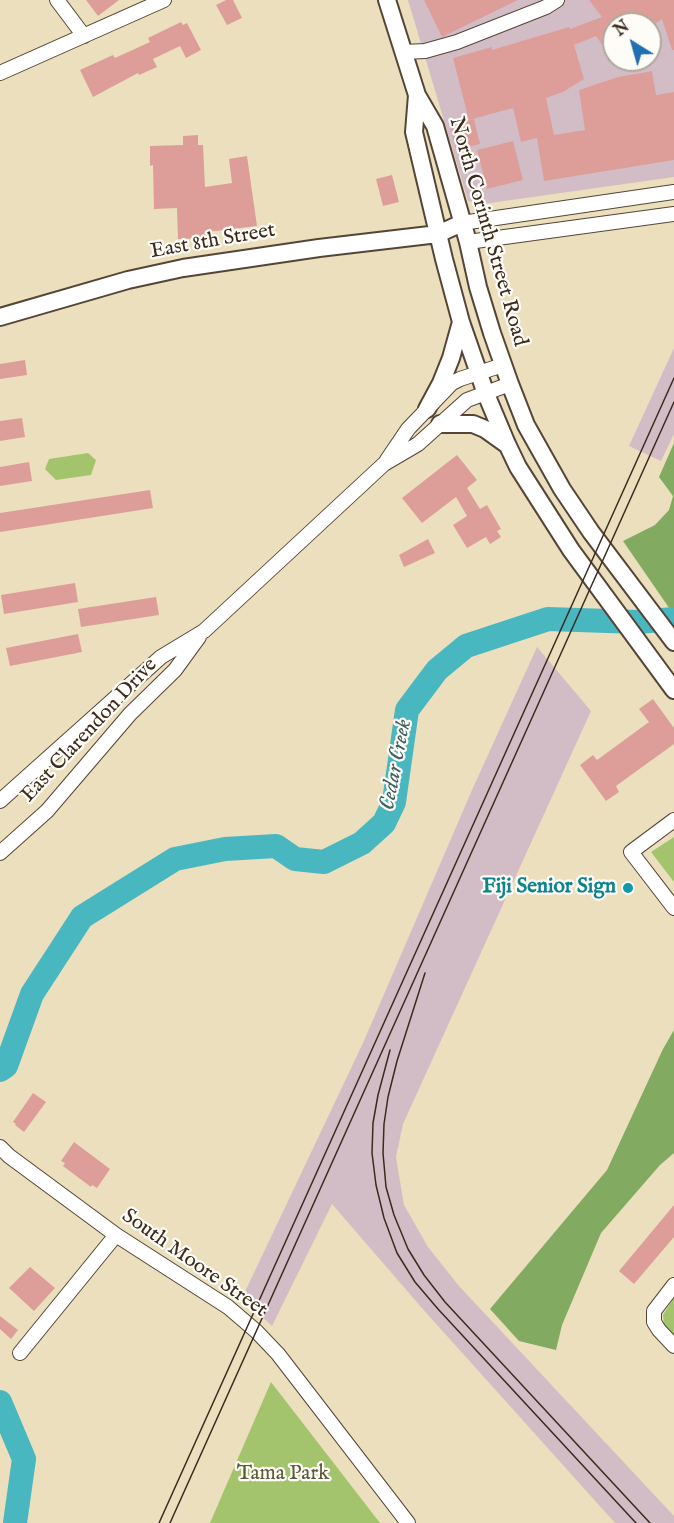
<!DOCTYPE html>
<style>
body{margin:0}
#map{position:relative;width:674px;height:1523px;overflow:hidden;background:#ebdfbd;font-family:"IM FELL English",serif}
canvas{display:block}
.north{position:absolute;left:602px;top:12px;width:60px;height:60px;box-sizing:border-box;background:#fdfcf7;border:2px solid #afa8a0;border-radius:50%;rotate:323deg;font-size:16px;font-weight:700;line-height:24px;text-align:center;color:#3b2a1e}
.north::after{content:'';display:block;margin:auto;width:21px;height:27px;background:#1f6fb2;clip-path:polygon(50% 0,100% 100%,50% 72%,0 100%)}
</style>
<div id="map">
<canvas width="674" height="1523"></canvas>
<div class="north">N</div>
</div>
<script>
const context = document.querySelector('canvas').getContext('2d');
context.lineJoin = 'round';
function fill(path, color) { context.fillStyle = color; context.fill(path, 'evenodd'); }
const poly = rows => new Path2D(rows.map(r => 'M' + r).join(''));
function strokePath(path, color, width, dash) { context.strokeStyle = color; context.lineWidth = width; context.lineCap = dash ? 'butt' : 'round'; context.setLineDash(dash || []); context.stroke(path); }
function label(font, color, halo, rows, align = 'center') {
  context.font = font + ' "IM FELL English",serif'; context.lineWidth = 4.5; context.setLineDash([]); context.textBaseline = 'middle'; context.strokeStyle = halo; context.fillStyle = color; for (const [text, x, y, turn = 0] of rows) {
    context.save(); context.translate(x, y); context.rotate((+turn || 0) * Math.PI / 180); context.textAlign = isNaN(turn) ? turn : align; if (halo) context.strokeText(text, 0, 0); context.fillText(text, 0, 0); context.restore();
  }
}
const industrial = poly([
 [408,0,674,0,674,177,483,204,468,201],
 [614,24,650,24,650,60,614,60],
 [674,348,674,434,661,461,629,446],
 [537,647,591,711,403,1124,396,1157,404,1205,428,1247,459,1286,674,1516,674,1523,615,1523,421,1307,332,1204,272,1326,242,1298,363,1043,472,790]
]);
const green = poly([
 [88,453,96,460,91,475,56,480,45,469,49,459],
 [674,837,674,882,651,852],
 [674,1297,674,1337,664,1325,663,1315],
 [271,1382,380,1523,210,1523]
]);
const forest = poly([
 [674,443,674,615,623,541,655,525,669,510,673,496,659,477],
 [674,1030,674,1153,660,1165,601,1233,562,1325,556,1350,519,1341,490,1309,607,1170,663,1049]
]);
const river = poly([
 [0,1070,6,1066,32,994,82,917,175,859,225,849,276,846,295,859,324,862,362,843,384,823,394,802,407,710,437,670,466,646,548,619,638,622,674,619],
 [0,1402,24,1459,15,1523]
]);
const building = poly([
 [86,0,119,0,98,16],
 [226,0,233,0,242,18,227,25,216,5],
 [424,0,518,0,442,37],
 [589,0,674,0,674,50,672,50,662,19,655,24,614,24,614,61,596,36,574,45,584,79,563,92,546,98,554,135,585,130,579,90,618,77,652,71,656,95,674,92,674,160,544,181,537,138,521,142,513,108,469,120,453,58,492,47,492,50,569,27,570,29,602,17],
 [181,22,183,25,187,23,201,50,186,58,180,46,153,59,157,67,139,75,138,73,93,97,80,70,113,55,115,58,150,42,148,38],
 [474,119,480,144,456,150,450,125],
 [198,135,198,145,203,145,205,187,232,183,229,159,247,156,257,226,207,232,207,238,178,239,177,208,154,209,153,165,150,166,150,146,183,145,183,136],
 [513,141,523,180,487,189,477,150],
 [392,175,399,202,383,206,376,179],
 [25,360,27,375,0,379,0,364],
 [22,418,25,437,0,441,0,421],
 [457,455,477,480,467,488,480,509,487,505,501,529,497,531,501,537,490,544,486,537,467,548,453,525,467,516,456,497,422,523,402,498],
 [29,462,32,481,0,486,0,467],
 [150,490,153,508,0,532,0,513],
 [428,539,435,553,404,567,399,555],
 [75,583,78,602,4,614,1,595],
 [156,597,159,615,81,627,78,609],
 [78,634,82,652,10,666,6,648],
 [653,699,674,728,674,744,616,786,619,792,606,801,580,765,593,755,597,760,649,722,639,709],
 [33,1093,46,1102,24,1132,15,1125,16,1124,13,1122],
 [74,1142,110,1169,97,1188,92,1185,91,1187,63,1166,65,1163,61,1161],
 [674,1205,674,1237,634,1284,619,1271],
 [30,1267,55,1288,34,1311,9,1288],
 [0,1316,18,1330,11,1339,0,1329]
]);
const minor = poly([
 [57,0,84,36],
 [404,52,425,51,457,42,546,7,557,0],
 [0,73,164,0],
 [462,223,674,192],
 [468,242,674,214],
 [387,460,408,429,452,383,460,379,503,365],
 [0,801,161,657,204,631,384,464,418,444,467,400,510,384],
 [674,820,631,852,674,908],
 [0,853,47,811,130,714,175,670,199,637],
 [0,1147,9,1156,116,1235,228,1307,256,1331,278,1354,408,1523],
 [674,1285,654,1311,654,1322,659,1330,674,1346],
 [20,1353,116,1235]
]);
const major = poly([
 [387,0,417,95,435,126,468,242,478,287,492,333,510,384,526,425,562,489,591,532,674,642],
 [417,95,414,132,444,259,461,322,486,394,507,444,518,467,571,550,674,690],
 [0,317,128,280,183,268,319,248,438,234,462,223],
 [427,409,441,383,451,358,461,322],
 [440,424,473,424,485,429,506,444]
]);
const tram = poly([
 [425,973,397,1061,388,1097,384,1124,383,1153,386,1187,394,1215,408,1249,424,1275,445,1302,650,1523],
 [390,1050,378,1095,373,1123,372,1153,376,1185,384,1218,397,1253,415,1282,438,1309,636,1523],
 [159,1523,674,378],
 [170,1523,674,402]
]);
const markers = [
 [628,888,6,"#0f9aa8"]
];
const streetNames = [
 ["North Corinth Street Road",487,232,74],
 ["East 8th Street",213,242,-10],
 ["East Clarendon Drive",90,731,-47],
 ["South Moore Street",194,1264,35]
];
const cultureNames = [
 ["Fiji Senior Sign",616,888]
];
const parkNames = [
 ["Tama Park",283,1475]
];
const waterNames = [
 ["Cedar Creek",397,765,-79]
];
fill(industrial, '#d2bdc7');
fill(green, '#a3c46d');
fill(forest, '#82aa60');
strokePath(river, '#48b7c0', 24);
fill(building, '#dd9e9a');
strokePath(minor, '#554536', 16);
strokePath(major, '#554536', 20);
strokePath(minor, '#fff', 14);
strokePath(major, '#fff', 16);
strokePath(tram, '#3b2a1e', 1.5);
for (const [x, y, r, color] of markers) { const dot = new Path2D(); dot.arc(x, y, r, 0, 2 * Math.PI); context.fillStyle = color; context.fill(dot); strokePath(dot, '#fdfcf7', 2); }
label('21px', '#3b2a1e', '#fdfcf7', streetNames);
label('bold 21px', '#0d838f', '#fdfcf7', cultureNames, 'right');
label('21px', '#5a5836', '#fdfcf7', parkNames);
label('italic 22px', '#40625f', '#fdfcf7', waterNames);
</script>
